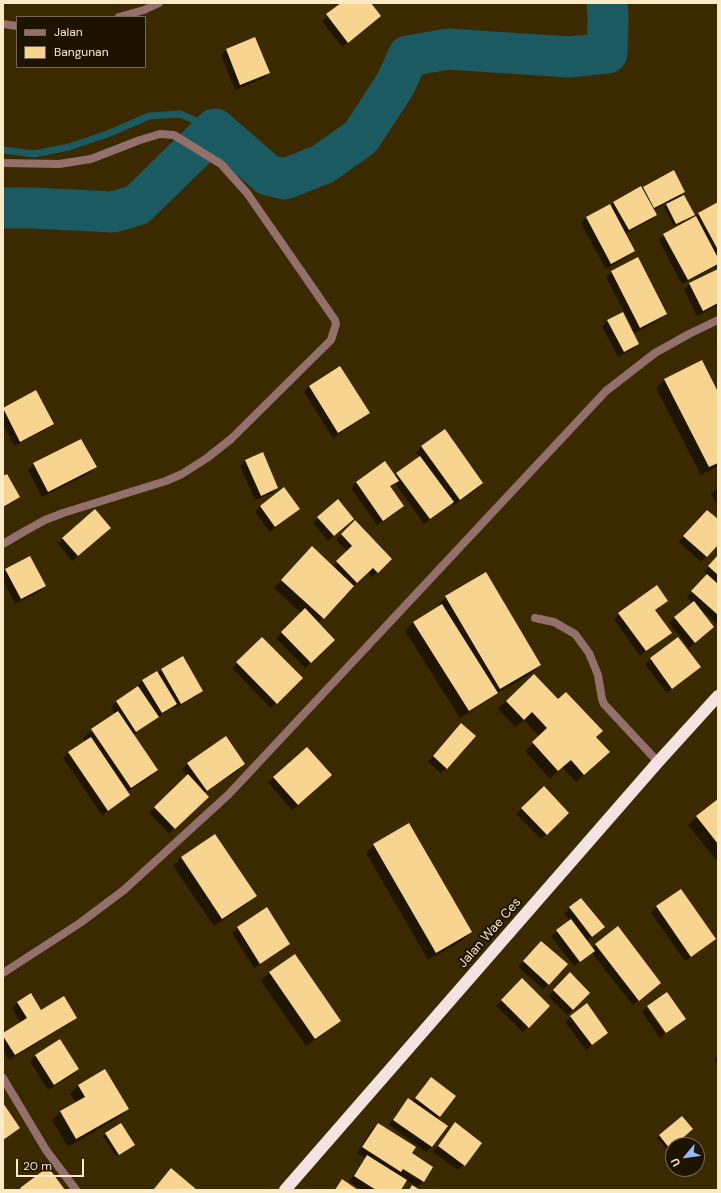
<!DOCTYPE html>
<style>
body{margin:0}
#map{position:relative;width:721px;height:1193px;overflow:hidden;background:#3b2900;font-family:"DM Sans",sans-serif}
canvas{display:block}
.frame{position:absolute;inset:0;border:4px solid #fce9c5;pointer-events:none}
.legend{position:absolute;left:16px;top:16px;width:130px;height:52px;box-sizing:border-box;background:#1e1300;border:1px solid #77694f;margin:0;padding:5px 7px;list-style:none;font-size:12px;color:#fce9c5}
.legend li{display:flex;align-items:center;gap:8px;height:20px}
.legend b{width:20px;border:1px solid #77694f}
.north{position:absolute;left:665px;top:1137px;width:40px;height:40px;box-sizing:border-box;background:#1e1300;border:1px solid #77694f;border-radius:50%;rotate:241deg;font-size:11px;font-weight:700;line-height:16px;text-align:center;color:#fce9c5}
.north::after{content:'';display:block;margin:auto;width:14px;height:18px;background:#94b7fd;clip-path:polygon(50% 0,100% 100%,50% 72%,0 100%)}
.scale{position:absolute;left:16px;top:1159px;width:68px;height:18px;box-sizing:border-box;border:2px solid #fce9c5;border-top:0;padding-left:5px;font-size:12px;line-height:14px;white-space:nowrap;color:#fce9c5;-webkit-text-stroke:3px #1e1300;paint-order:stroke}
</style>
<div id="map">
<canvas width="721" height="1193"></canvas>
<div class="frame"></div>
<ul class="legend">
<li><b style="height:5px;background:#94706d"></b>Jalan</li>
<li><b style="height:11px;background:#f7d48f"></b>Bangunan</li>
</ul>
<div class="north">U</div>
<div class="scale">20 m</div>
</div>
<script>
const context = document.querySelector('canvas').getContext('2d');
context.lineJoin = 'round';
function fill(path, color) { context.fillStyle = color; context.fill(path, 'evenodd'); }
const poly = rows => new Path2D(rows.map(r => 'M' + r).join(''));
function strokePath(path, color, width, dash) { context.strokeStyle = color; context.lineWidth = width; context.lineCap = dash ? 'butt' : 'round'; context.setLineDash(dash || []); context.stroke(path); }
function label(font, color, halo, rows, align = 'center') {
  context.font = font + ' "DM Sans",sans-serif'; context.lineWidth = 4; context.setLineDash([]); context.textBaseline = 'middle'; context.strokeStyle = halo; context.fillStyle = color; for (const [text, x, y, turn = 0] of rows) {
    context.save(); context.translate(x, y); context.rotate((+turn || 0) * Math.PI / 180); context.textAlign = isNaN(turn) ? turn : align; if (halo) context.strokeText(text, 0, 0); context.fillText(text, 0, 0); context.restore();
  }
}
const shadow = poly([
 [343,3,370,3,380,16,342,47,322,21],
 [255,38,269,72,264,78,235,90,221,55,226,50],
 [643,187,684,191,676,200,694,215,674,226,664,207,668,202,653,210,655,215,650,220,625,234,634,251,628,256,606,269,581,223,586,218],
 [718,203,718,305,697,316,684,289,690,284,717,271,715,267,682,284,659,240,664,235,692,220,698,213],
 [611,272,666,314,661,319,633,334,638,343,633,349,618,357,602,326,608,321,631,330,633,329,606,277],
 [701,361,718,394,718,466,701,475,656,388,664,380],
 [309,386,369,413,363,418,333,438,304,392],
 [35,391,53,424,47,429,14,446,3,425,3,409],
 [81,440,95,467,90,473,42,497,28,470,34,464],
 [422,446,482,483,477,489,454,505,452,502,424,524,395,483,390,487,403,506,398,511,377,525,351,488,357,482,394,476,420,457,416,452],
 [262,454,277,487,272,493,255,500,240,466,245,461],
 [3,477,19,497,13,502,3,508],
 [718,487,718,506,711,494],
 [260,506,299,509,270,532,255,512],
 [701,516,718,521,718,544,701,562,679,542],
 [318,518,348,524,328,541,313,523],
 [355,522,391,559,372,577,367,572,318,623,334,640,305,668,276,638,301,613,274,588,304,556,332,567,348,552,336,540],
 [105,533,72,561,58,544,63,538],
 [718,556,718,625,700,609,713,627,689,648,669,623,693,603,687,597,707,575,704,572],
 [6,570,44,586,39,592,15,604,3,580,3,573],
 [485,574,540,665,532,673,492,696,488,700,460,718,405,631,413,622,438,607,438,605,446,597],
 [667,601,655,611,670,633,640,656,614,619,619,614],
 [262,638,301,678,271,708,232,668],
 [677,638,699,667,667,693,645,664],
 [183,658,202,691,196,696,175,708,174,706,133,735,157,770,149,778,127,792,129,795,124,800,102,815,63,758,69,753,86,741,83,738,92,730,115,714,111,707,116,702,138,687,137,686,142,681,156,672,158,674,161,670],
 [506,701,595,738,600,760,576,782,562,767,550,779,525,751,540,737,524,720,515,727,498,709],
 [456,730,447,768,441,773,428,762],
 [188,763,244,764,239,770,204,793,202,802,169,833,149,813,187,776,182,769],
 [273,778,326,780,292,810,268,783],
 [544,788,568,813,541,839,516,814],
 [718,800,718,862,688,825],
 [409,825,471,932,463,940,428,960,366,853,374,845],
 [181,857,255,896,247,904,214,926,173,866],
 [680,890,715,939,709,944,685,961,651,913,656,907],
 [581,899,604,927,587,942,592,948,617,928,660,983,633,1005,591,952,574,966,551,936,570,921,564,914],
 [238,928,289,944,284,949,254,968,232,933],
 [541,942,549,984,543,989,518,967],
 [269,973,340,1020,332,1028,306,1046,261,981],
 [570,974,589,993,567,1015,548,996],
 [522,980,549,1006,523,1032,496,1006],
 [18,1002,41,1011,76,1017,70,1023,9,1060,3,1050,3,1034,21,1023,12,1008],
 [586,1005,607,1033,586,1050,565,1022],
 [647,1008,665,1034,660,1038,642,1012],
 [60,1041,78,1069,72,1075,48,1090,30,1061,35,1056],
 [718,1055,718,1065,714,1060],
 [426,1084,440,1117,437,1119,446,1126,432,1147,426,1152,389,1125,403,1105,408,1099,412,1102],
 [78,1086,127,1109,119,1117,68,1147,52,1120,60,1112,76,1103,70,1094],
 [682,1117,690,1132,667,1150,657,1138],
 [378,1124,411,1154,432,1167,423,1182,417,1187,406,1180,400,1190,362,1190,349,1182,365,1158,357,1153,372,1129],
 [455,1124,464,1165,458,1170,433,1152],
 [106,1134,131,1147,116,1156,103,1136]
]);
const stream = poly([
 [3,150,34,154,69,147,110,133,149,116,180,114,215,129]
]);
const river = poly([
 [3,208,32,208,113,212,137,205,215,129,268,175,285,179,323,164,361,137,396,83,408,56,448,49,569,57,607,53,608,17,607,3]
]);
const building = poly([
 [341,3,371,3,381,16,348,43,326,14],
 [255,37,270,73,240,85,226,49],
 [674,170,685,192,654,208,643,187],
 [641,186,657,215,629,230,613,202],
 [684,195,695,215,676,224,666,204],
 [718,202,718,250,698,213],
 [610,204,635,251,611,264,586,217],
 [696,216,718,258,718,264,688,280,663,234],
 [638,257,667,314,640,328,611,271],
 [718,269,718,303,703,311,689,283],
 [623,312,639,344,624,352,607,320],
 [702,360,718,392,718,463,709,467,664,379],
 [340,366,370,413,338,433,309,386],
 [36,390,54,424,20,442,3,408],
 [445,429,483,483,460,500,421,446],
 [81,439,97,467,48,492,33,463],
 [263,452,278,488,261,496,245,460],
 [420,456,454,502,430,519,396,473],
 [385,461,399,481,390,486,404,506,383,521,356,482],
 [7,474,20,497,3,507,3,476],
 [284,487,300,509,275,527,260,506],
 [338,499,354,519,334,536,317,517],
 [95,509,111,528,78,556,62,538],
 [707,510,718,519,718,545,707,557,683,536],
 [355,520,392,559,378,573,373,568,357,583,336,561,352,546,341,534],
 [312,546,354,586,324,619,281,580],
 [718,555,718,575,708,566],
 [30,556,46,586,21,599,5,569],
 [486,572,541,665,500,689,445,596],
 [707,574,718,584,718,615,691,591],
 [657,585,668,601,655,610,672,633,646,651,618,613],
 [694,601,714,627,695,643,674,617],
 [442,604,498,693,469,711,413,622],
 [305,608,335,640,311,663,281,632],
 [262,637,303,678,277,704,236,662],
 [678,637,701,667,672,689,650,658],
 [183,656,203,691,181,704,161,669],
 [157,671,177,704,162,713,142,680],
 [534,674,558,699,566,692,603,731,596,737,610,752,584,775,571,760,558,771,532,742,547,728,532,712,524,720,506,701],
 [138,686,159,717,136,732,116,701],
 [118,711,158,770,131,788,91,729],
 [461,723,476,736,447,769,433,756],
 [226,736,245,764,207,791,187,763],
 [91,737,130,795,108,811,68,752],
 [307,747,332,775,298,805,273,777],
 [188,774,209,797,175,829,154,807],
 [544,786,569,813,547,835,521,808],
 [718,799,718,844,696,816],
 [409,823,472,932,436,953,373,844],
 [215,834,257,896,222,919,181,857],
 [681,889,716,939,691,957,656,906],
 [581,898,605,927,592,937,569,907],
 [267,907,290,944,260,964,237,927],
 [571,919,595,951,580,962,556,930],
 [618,926,661,983,639,1001,595,944],
 [541,941,568,964,549,985,523,961],
 [295,954,341,1021,315,1039,269,972],
 [570,972,590,993,573,1010,553,990],
 [522,978,550,1006,529,1028,501,1000],
 [667,992,686,1019,666,1033,647,1006],
 [31,993,41,1010,64,996,77,1018,15,1055,3,1036,3,1033,27,1018,17,1002],
 [587,1003,608,1033,592,1045,570,1016],
 [60,1039,79,1069,54,1085,35,1055],
 [105,1069,129,1109,76,1139,60,1111,85,1097,78,1085],
 [431,1077,456,1096,440,1117,415,1098],
 [408,1098,448,1126,432,1147,393,1120],
 [3,1103,20,1128,3,1140],
 [682,1116,693,1129,670,1149,659,1135],
 [455,1122,482,1143,465,1166,438,1146],
 [121,1123,135,1145,119,1155,105,1133],
 [378,1123,416,1147,412,1153,433,1167,424,1182,403,1169,401,1172,362,1147],
 [367,1155,407,1180,401,1190,376,1190,354,1176],
 [48,1167,65,1190,21,1190,20,1188],
 [171,1168,197,1190,155,1190,154,1189],
 [342,1179,358,1190,335,1190],
 [412,1185,420,1190,409,1190]
]);
const lane = poly([
 [535,618,554,622,575,634,589,653,598,675,602,699,604,704,658,762]
]);
const street = poly([
 [119,17,144,10,159,3],
 [3,24,17,26],
 [3,163,59,164,91,159,140,140,160,134,174,135,221,164,247,193,335,320,336,324,331,340,231,439,207,458,182,474,166,481,63,513,45,520,25,531,3,544],
 [3,973,80,923,124,890,229,794,606,391,655,353,689,334,718,320],
 [3,1078,46,1150,76,1190]
]);
const highway = poly([
 [285,1190,658,762,718,696]
]);
const streetNames = [
 ["Jalan Wae Ces",490,933,-49]
];
fill(shadow, '#0007');
strokePath(stream, '#1a5a60', 7);
strokePath(river, '#1a5a60', 41);
fill(building, '#f7d48f');
strokePath(lane, '#94706d', 8);
strokePath(street, '#94706d', 8);
strokePath(highway, '#f5e3e1', 12);
label('13px', '#fce9c5', '#1e1300', streetNames);
</script>
